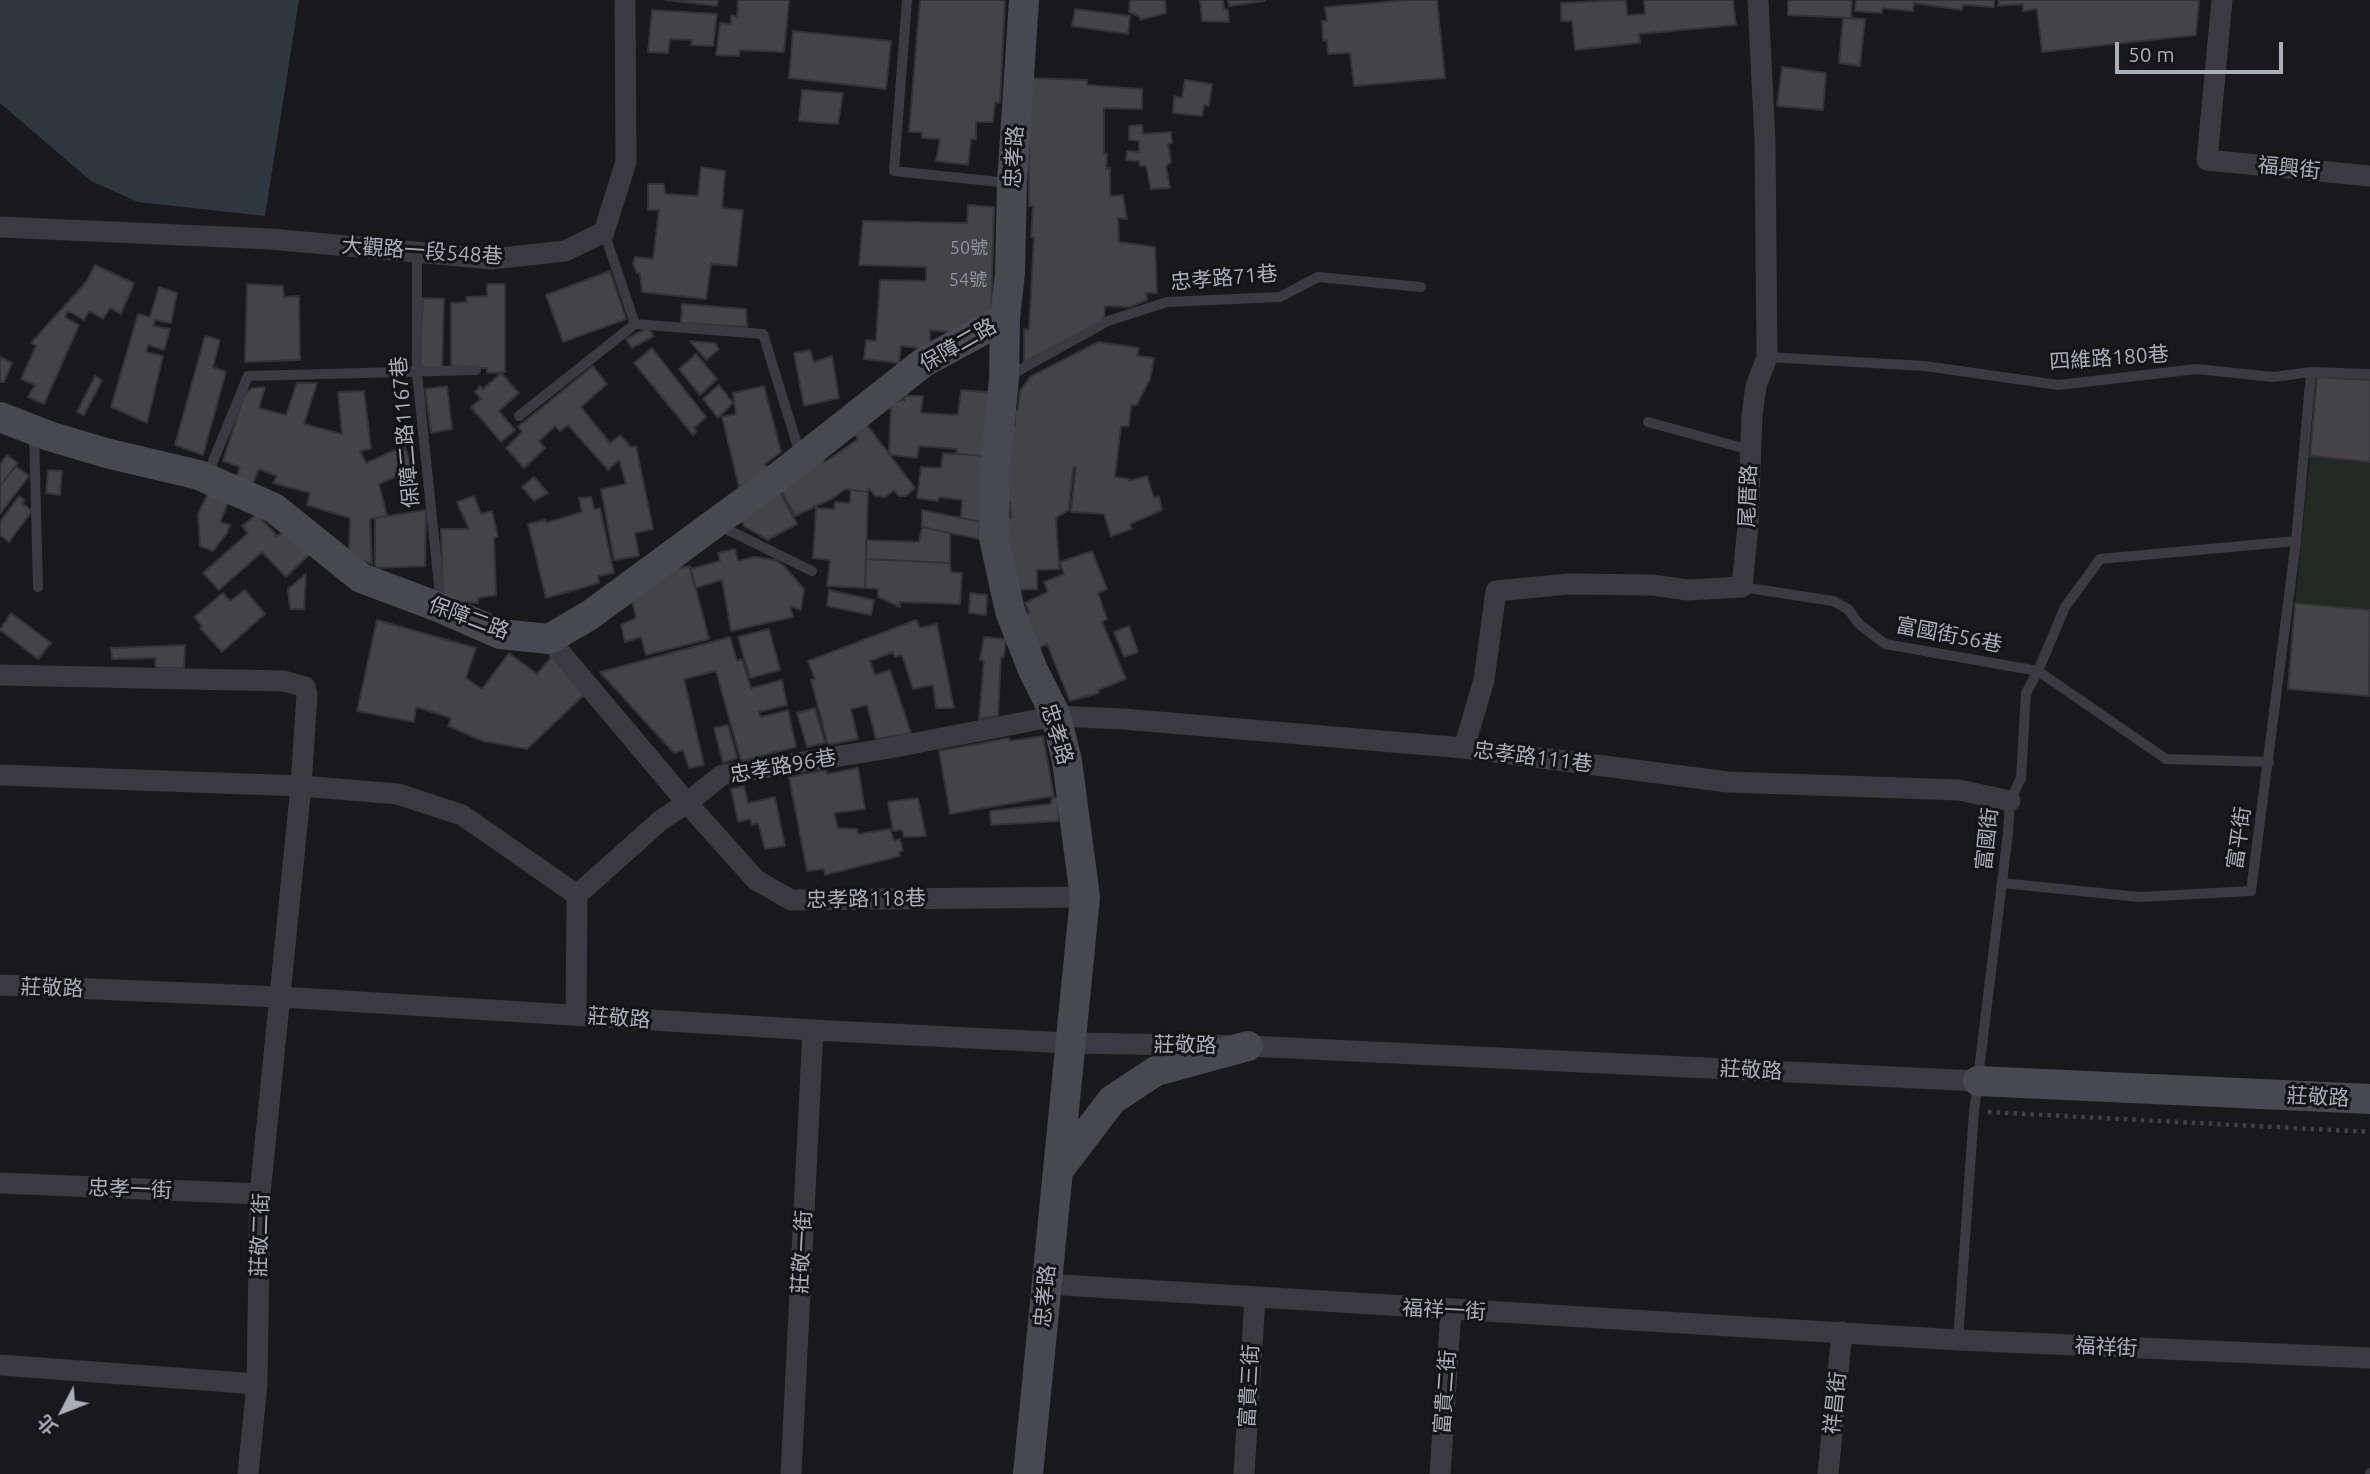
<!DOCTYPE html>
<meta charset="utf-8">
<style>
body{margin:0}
#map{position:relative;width:2370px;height:1474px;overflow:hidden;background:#19191b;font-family:Ubuntu,"Noto Sans TC",sans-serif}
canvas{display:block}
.north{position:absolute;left:28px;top:1376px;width:70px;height:70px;-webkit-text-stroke:5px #141416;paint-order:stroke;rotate:228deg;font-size:19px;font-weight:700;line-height:28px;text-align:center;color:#abaeba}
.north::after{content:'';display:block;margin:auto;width:24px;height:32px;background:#abaeba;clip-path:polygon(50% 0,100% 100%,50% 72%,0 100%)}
.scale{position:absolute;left:2115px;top:42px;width:168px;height:32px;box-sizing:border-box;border:4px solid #abaeba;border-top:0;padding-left:9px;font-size:21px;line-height:24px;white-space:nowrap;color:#abaeba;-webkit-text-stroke:5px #141416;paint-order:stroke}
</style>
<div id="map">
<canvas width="2370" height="1474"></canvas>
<div class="north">北</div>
<div class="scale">50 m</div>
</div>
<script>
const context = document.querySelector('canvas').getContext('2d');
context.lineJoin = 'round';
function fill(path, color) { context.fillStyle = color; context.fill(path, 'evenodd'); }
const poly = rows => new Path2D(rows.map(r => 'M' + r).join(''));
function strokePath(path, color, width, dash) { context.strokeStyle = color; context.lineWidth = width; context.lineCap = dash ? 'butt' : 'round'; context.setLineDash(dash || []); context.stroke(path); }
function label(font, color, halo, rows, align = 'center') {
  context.font = font + ' Ubuntu,"Noto Sans TC",sans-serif'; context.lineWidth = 6; context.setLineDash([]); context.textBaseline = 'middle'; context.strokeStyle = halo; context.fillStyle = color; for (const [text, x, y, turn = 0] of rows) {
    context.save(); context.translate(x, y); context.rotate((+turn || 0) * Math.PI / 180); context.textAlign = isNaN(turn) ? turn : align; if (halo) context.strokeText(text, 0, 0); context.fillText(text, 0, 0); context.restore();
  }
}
const green = poly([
 [2310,456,2370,462,2370,610,2295,603]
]);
const water = poly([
 [0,0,299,0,265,216,138,202,91,181,0,103]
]);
const building = poly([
 [666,0,718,0,717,6,666,0],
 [738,0,789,0,784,52,740,50,739,56,716,55,720,23,731,24,731,15,737,17,738,0],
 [920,0,1005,0,1000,103,995,102,993,122,976,122,976,140,971,139,968,165,936,161,940,139,922,138,922,132,909,132,920,0],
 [1137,0,1165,0,1166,13,1140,20,1140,17,1129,12,1130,1,1137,0],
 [1200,0,1223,0,1224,9,1228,10,1229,22,1202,21,1200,0],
 [1228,0,1265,0,1265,1,1229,6,1228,0],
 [1410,0,1437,0,1445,78,1354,86,1350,53,1328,54,1327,40,1323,41,1322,21,1327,21,1325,7,1410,0],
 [1626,0,1627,15,1645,14,1644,0,1733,0,1736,25,1639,34,1640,43,1575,50,1572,21,1561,21,1561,3,1626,0],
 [1788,0,1852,0,1851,18,1788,15,1788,0],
 [1856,0,1994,0,1994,7,1963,5,1962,10,1914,3,1913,11,1882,8,1882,13,1855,11,1856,0],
 [1999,0,2199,0,2196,35,2042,52,2037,9,2023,11,2023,4,1998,6,1999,0],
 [1075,9,1130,16,1128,34,1072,26,1075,9],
 [652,10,717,14,713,46,691,45,692,40,670,39,668,53,648,52,652,10],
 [1843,18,1865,19,1860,66,1839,63,1843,18],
 [793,31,891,41,886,89,789,78,793,31],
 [1782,67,1826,73,1823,110,1777,106,1782,67],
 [1029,78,1087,80,1087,85,1142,89,1142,109,1104,108,1104,154,1107,154,1106,169,1110,168,1110,196,1123,195,1127,219,1118,218,1119,242,1155,247,1157,293,1146,293,1147,300,1130,307,1105,306,1104,320,1024,363,1024,329,1029,330,1034,237,1031,237,1033,206,1029,206,1029,78],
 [1185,80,1212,84,1209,106,1204,105,1202,116,1173,113,1174,96,1182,98,1185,80],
 [802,90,843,93,838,124,799,121,802,90],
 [1142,125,1143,134,1171,132,1172,143,1168,144,1171,162,1166,166,1170,188,1151,189,1146,166,1140,166,1139,161,1126,160,1127,151,1139,152,1139,141,1129,140,1129,126,1142,125],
 [701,167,725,171,722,208,743,210,737,266,711,264,706,299,642,292,640,273,637,273,633,264,635,257,653,259,659,210,648,210,648,184,664,184,665,194,698,196,701,167],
 [968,205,994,207,991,318,957,333,930,330,930,349,901,346,899,363,864,359,866,340,876,341,880,280,926,281,926,267,859,265,863,221,967,223,968,205],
 [95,265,134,283,121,314,110,308,103,319,89,311,84,320,68,311,65,317,79,325,44,404,28,397,35,385,21,379,36,346,31,343,87,281,95,265],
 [610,271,626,319,563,342,546,295,610,271],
 [247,284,283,286,284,297,299,296,300,360,245,362,247,284],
 [487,284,505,284,505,372,487,373,487,368,451,368,451,303,467,302,466,297,487,296,487,284],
 [159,287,177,293,171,323,155,320,153,326,170,329,164,350,148,345,146,352,163,356,147,423,111,407,138,314,150,317,159,287],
 [423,298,444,299,442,368,419,368,423,298],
 [682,304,746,309,747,327,681,323,682,304],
 [648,328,654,336,632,348,626,339,648,328],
 [205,336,220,340,213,367,226,372,203,455,175,445,205,336],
 [690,341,715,343,719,349,706,360,690,341],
 [1098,342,1139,348,1137,356,1154,358,1150,379,1137,405,1131,405,1129,426,1121,426,1115,477,1129,479,1129,481,1147,476,1154,498,1159,496,1162,510,1130,524,1132,529,1111,536,1104,514,1071,512,1076,467,1073,468,1069,510,1056,518,1059,569,1037,570,1037,589,1015,590,1005,519,1011,518,1010,502,1005,502,1010,426,1015,425,1015,410,1018,410,1020,391,1030,377,1098,342],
 [652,348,706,417,694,428,697,431,693,435,634,363,652,348],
 [810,350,814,362,832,356,839,398,804,406,794,353,810,350],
 [696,354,717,379,700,395,679,369,696,354],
 [0,357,12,363,4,382,0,382,0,357],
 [593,366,607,384,581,407,610,443,620,435,631,447,636,446,653,529,635,533,639,556,614,560,601,489,626,484,619,460,608,470,568,425,560,431,555,426,539,441,545,448,524,468,506,448,522,432,518,427,593,366],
 [501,373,519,393,499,411,515,430,501,442,471,407,481,399,475,392,480,386,483,389,501,373],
 [95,376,102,380,84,415,77,412,95,376],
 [2317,377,2370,380,2370,462,2310,456,2317,377],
 [297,383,317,383,304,424,342,434,338,392,364,391,371,449,360,451,366,463,404,446,414,468,379,484,387,516,370,519,372,564,349,556,350,518,307,505,310,493,273,483,277,476,259,469,253,483,236,478,240,467,223,461,244,395,252,388,265,387,259,408,286,415,297,383],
 [719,385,733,403,718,418,703,399,719,385],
 [447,386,452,429,431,433,425,389,447,386],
 [764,386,781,452,765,464,768,469,739,487,722,417,736,414,733,393,764,386],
 [961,390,988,392,985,456,956,454,957,449,919,446,917,458,892,455,889,451,891,405,900,400,905,400,904,396,923,396,921,413,958,415,961,390],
 [867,425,915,488,906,496,899,496,894,490,885,497,875,496,869,488,868,492,845,489,833,498,795,516,780,488,822,458,825,462,858,439,855,435,867,425],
 [943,453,985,456,980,522,961,518,962,500,939,497,938,501,917,498,921,467,941,468,943,453],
 [7,455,18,463,0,486,0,464,7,455],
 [16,466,29,476,0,514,0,486,16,466],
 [48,470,62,471,60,495,46,493,48,470],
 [534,477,548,493,534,501,522,487,534,477],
 [778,489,797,524,768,540,745,527,739,517,778,489],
 [851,490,868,492,865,588,827,586,830,560,813,558,816,508,834,509,835,502,850,503,851,490],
 [209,491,230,498,220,522,230,525,227,533,213,551,200,546,198,514,209,491],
 [19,496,25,500,22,503,32,511,9,542,0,535,0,522,19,496],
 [474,496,481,514,492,511,498,537,494,537,496,595,478,598,478,603,443,601,441,529,469,529,457,502,474,496],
 [591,497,594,509,600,508,614,573,598,576,599,583,546,598,528,524,545,520,546,523,582,512,579,498,591,497],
 [426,510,425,566,375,568,375,518,426,510],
 [922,510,980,522,979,539,922,527,922,510],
 [257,514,277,536,288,528,310,554,286,577,262,552,219,590,203,573,248,533,242,526,257,514],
 [922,527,950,533,950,563,866,559,866,540,919,542,922,527],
 [735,549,738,561,754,557,776,560,784,566,804,589,801,610,790,606,793,617,731,631,722,580,695,588,690,569,720,561,718,553,735,549],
 [1092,551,1107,589,1098,593,1107,619,1102,622,1126,679,1098,690,1099,693,1070,701,1047,644,1038,648,1023,617,1029,612,1025,603,1048,592,1044,582,1064,574,1060,562,1092,551],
 [866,559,950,563,951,572,962,573,960,604,900,602,900,607,878,597,878,589,865,588,866,559],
 [690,566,709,639,646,655,641,637,625,642,621,625,636,618,631,597,673,569,690,566],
 [306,574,304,609,290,609,288,589,306,574],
 [245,590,265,614,222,652,200,628,202,626,194,617,223,593,230,601,245,590],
 [829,590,874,600,871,615,827,606,829,590],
 [970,593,987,595,986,615,969,613,970,593],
 [2295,603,2370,610,2369,696,2288,689,2295,603],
 [11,613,51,643,38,659,0,630,11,613],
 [377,620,476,648,466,678,482,689,509,653,537,674,552,656,585,694,527,749,483,741,448,726,451,718,416,707,414,722,357,711,377,620],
 [916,620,920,628,937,624,954,708,936,708,933,685,913,689,902,655,895,657,893,652,870,661,875,675,890,670,911,733,876,739,867,705,851,709,858,739,828,745,811,680,815,679,808,661,916,620],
 [1129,626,1138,652,1124,657,1114,632,1129,626],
 [769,629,780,670,750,678,738,637,769,629],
 [730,637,737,661,742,659,751,688,782,680,787,705,759,712,761,717,788,710,796,747,741,761,716,671,684,679,704,765,689,768,683,750,674,753,600,672,730,637],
 [984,637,1006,639,1004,657,1001,657,998,716,979,719,984,660,980,660,984,637],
 [185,645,184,668,156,668,155,658,112,659,111,648,185,645],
 [815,708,825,743,807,747,797,713,815,708],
 [728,725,737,758,723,763,714,728,728,725],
 [1043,736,1054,796,950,814,939,751,1009,738,1010,741,1043,736],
 [858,768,865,809,834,813,838,828,857,829,858,834,890,829,894,841,900,839,903,851,899,852,900,856,825,875,824,869,807,871,789,777,826,770,827,774,858,768],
 [744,786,748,803,775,797,785,846,765,849,758,823,752,825,750,819,738,822,731,789,744,786],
 [918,798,926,836,904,837,902,830,893,831,888,802,918,798],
 [1052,798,1058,798,1059,821,991,825,990,811,1051,804,1052,798]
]);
const path = poly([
 [1988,1112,2370,1132]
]);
const lane = poly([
 [907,0,894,171,1009,183],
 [604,232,635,324],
 [417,252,417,373,441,605],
 [635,324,763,334,801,457],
 [1767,357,1925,366,2058,385,2197,369,2273,377,2311,372,2370,374],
 [1009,376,1108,321,1167,302,1280,297,1318,277,1421,287],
 [519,416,635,324],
 [1648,422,1750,450],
 [34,433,38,587],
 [207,476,248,376,476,370],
 [718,525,812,571],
 [1742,587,1833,601,1848,609,1859,624,1885,644,2038,671,2166,759,2269,762],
 [2002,883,2139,897,2251,891,2296,541,2311,372],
 [1958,1340,1974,1111,2008,833,2010,801,2021,778,2026,693,2038,671,2065,607,2100,559,2296,541],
 [2370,1474,2370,1473]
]);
const street = poly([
 [2222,0,2207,160,2370,176],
 [0,227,270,239,492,259,565,251,604,232,626,162,625,0],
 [549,639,687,803,722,775,890,748,1056,716,1123,719,1464,748,1728,782,1959,790,2010,801],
 [0,675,284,681,305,687,307,694,301,786,260,1194,257,1384,248,1474],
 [1464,748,1484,680,1496,591,1568,584,1652,585,1688,590,1742,587,1748,525,1752,415,1756,386,1767,357,1765,142,1758,0],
 [0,775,301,786,398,794,462,815,577,895],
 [0,985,281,997,813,1030,1069,1043,1248,1046,1978,1081],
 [576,1015,577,895,661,820,687,803,756,880,791,900,1085,897],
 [0,1183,260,1194],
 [1046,1284,1958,1340,2370,1358],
 [0,1365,257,1384],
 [791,1474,813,1030],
 [1244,1474,1255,1298],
 [1440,1474,1451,1310],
 [1828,1474,1842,1332]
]);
const secondary = poly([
 [1024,0,1012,183,1010,273,1005,318,1004,379,995,469,994,538,1010,611,1033,670,1056,716,1067,761,1085,897,1028,1474],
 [0,417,49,436,106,453,199,475,274,508,361,578,441,608,500,634,549,639,590,615,782,474,924,362,1005,318],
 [1978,1081,2370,1099],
 [1058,1171,1112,1100,1156,1071,1248,1046]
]);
const numberNames = [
 ["50號",969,248],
 ["54號",968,280]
];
const streetNames = [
 ["忠孝路",1014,157,-87],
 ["福興街",2289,168,6],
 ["大觀路一段548巷",422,251,4],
 ["忠孝路71巷",1224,278,-5],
 ["保障二路",958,345,-30],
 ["四維路180巷",2109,358,-4],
 ["保障二路1167巷",405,432,-95],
 ["尾厝路",1748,496,-88],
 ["保障二路",469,618,20],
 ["富國街56巷",1949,635,11],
 ["忠孝路",1057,734,73],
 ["忠孝路111巷",1533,757,7],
 ["忠孝路96巷",783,766,-10],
 ["富平街",2239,838,-82],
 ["富國街",1987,839,-84],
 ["忠孝路118巷",866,899,-1],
 ["莊敬路",52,988,2],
 ["莊敬路",619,1018,4],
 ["莊敬路",1185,1045,1],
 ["莊敬路",1751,1070,3],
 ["莊敬路",2318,1097,3],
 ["忠孝一街",130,1189,2],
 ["莊敬二街",260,1235,-88],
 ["莊敬一街",802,1252,-87],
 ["忠孝路",1045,1296,-85],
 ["福祥一街",1444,1310,3],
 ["福祥街",2106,1347,3],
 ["富貴三街",1249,1386,-87],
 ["富貴二街",1445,1392,-86],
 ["祥昌街",1835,1403,-84]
];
fill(green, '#202922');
fill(water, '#2e363f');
fill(building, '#434348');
strokePath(building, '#333337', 2);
strokePath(path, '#404147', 4.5, [3.5, 5]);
strokePath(lane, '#3a3a40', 10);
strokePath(street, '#3a3a40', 21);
strokePath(secondary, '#484950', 30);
label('18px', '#91939e', null, numberNames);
label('21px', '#abaeba', '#141416', streetNames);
</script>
